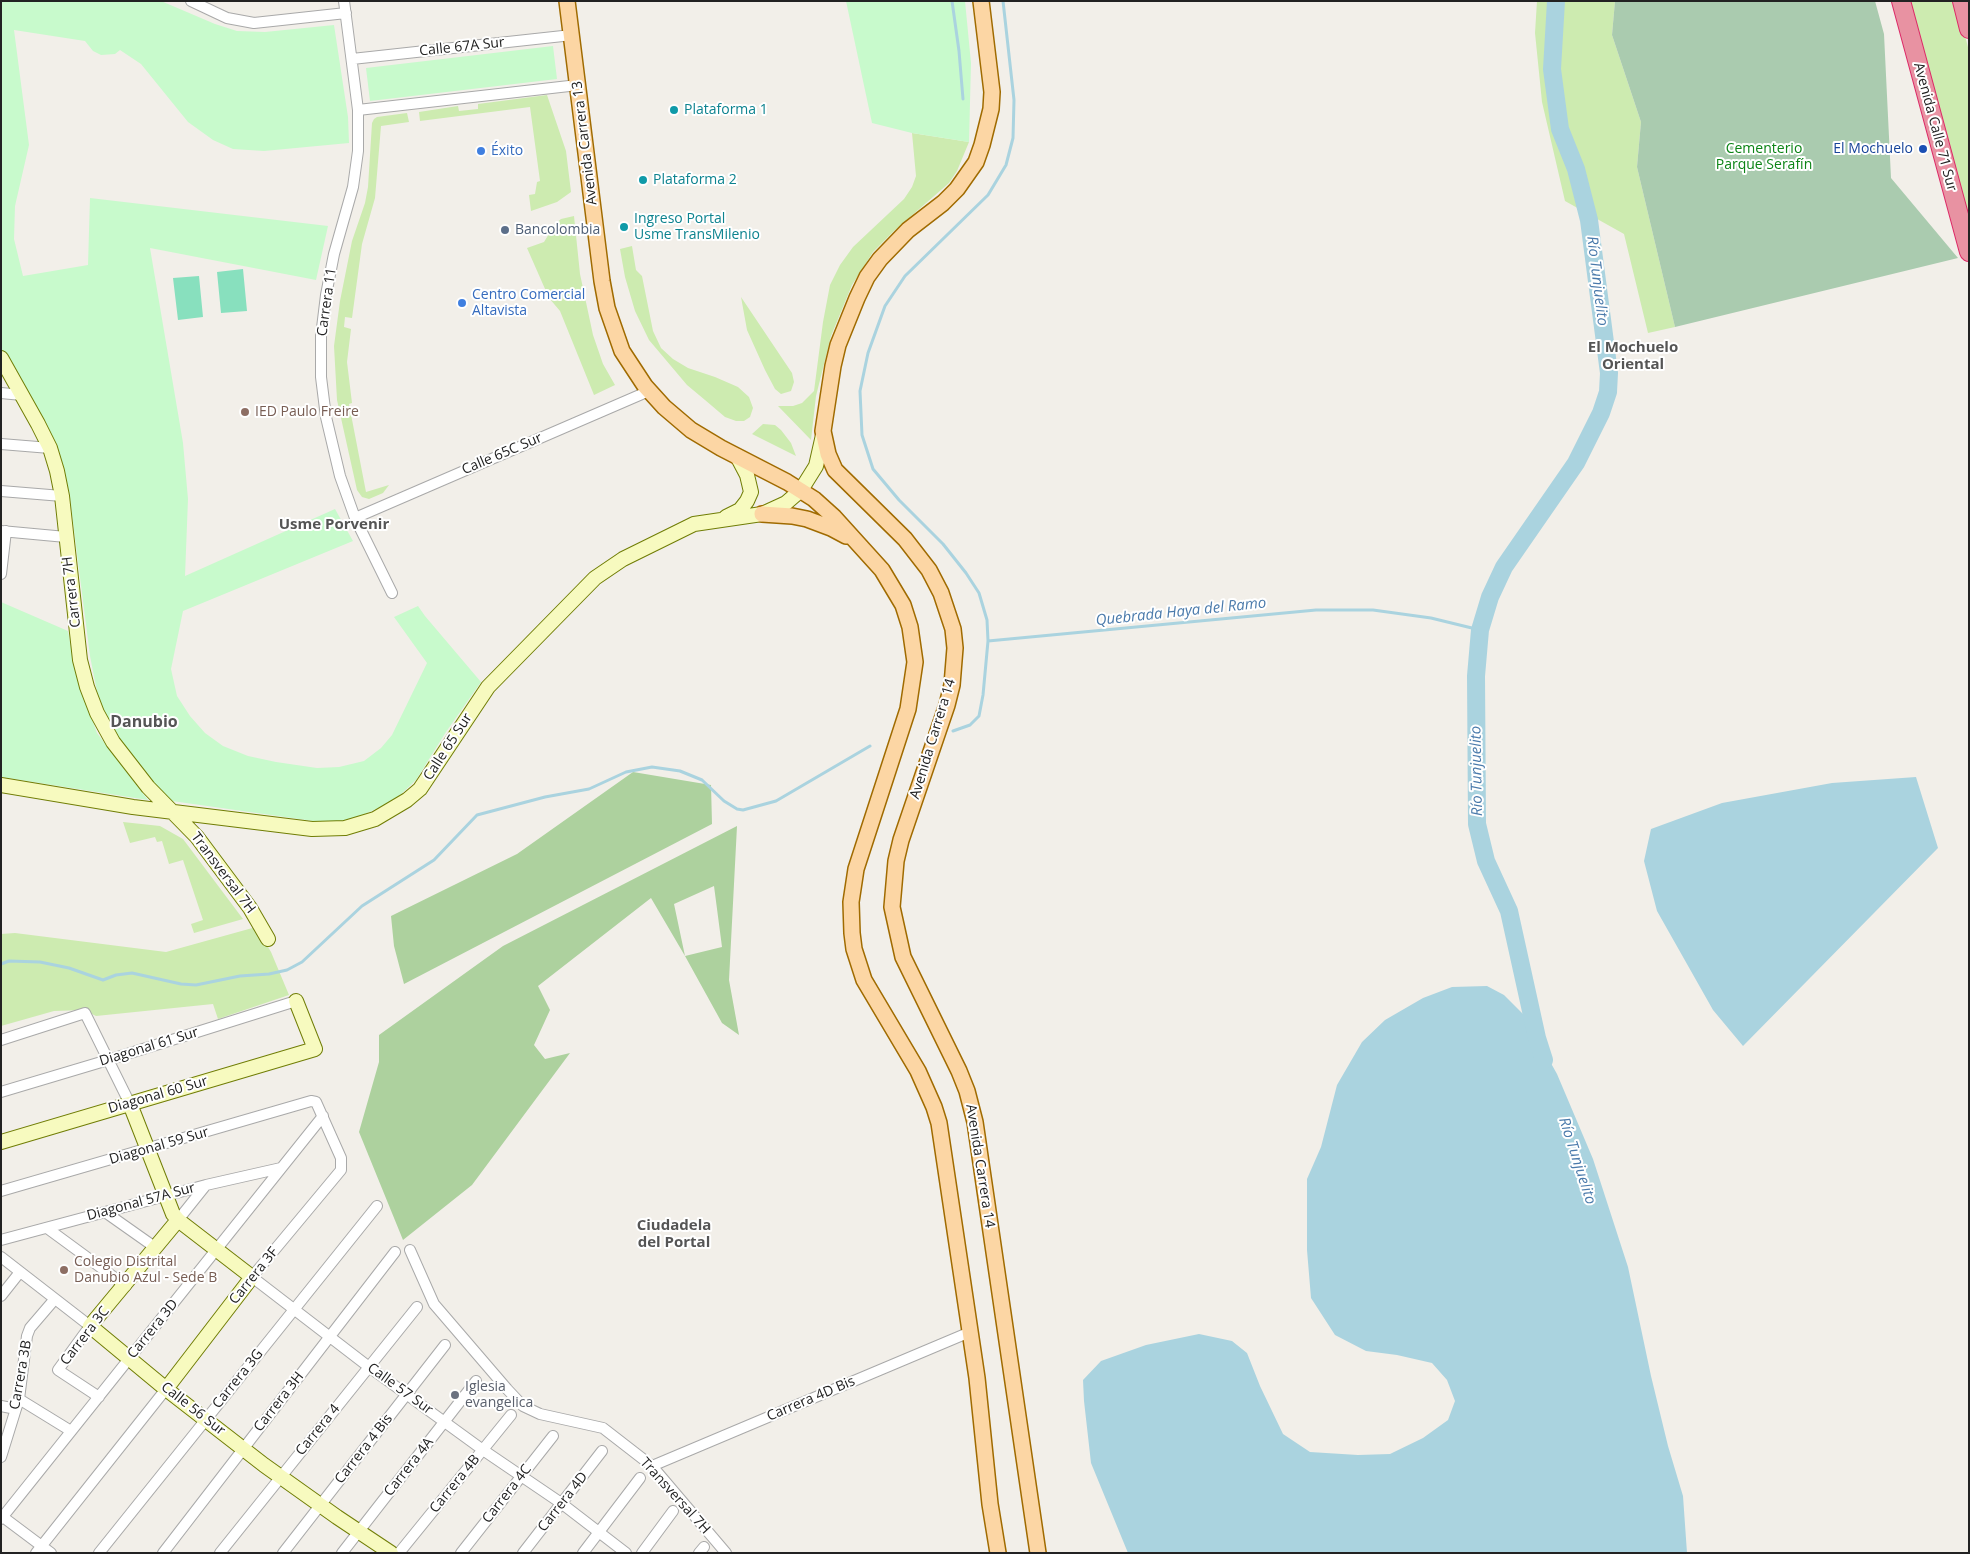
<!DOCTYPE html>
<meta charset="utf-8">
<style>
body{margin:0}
#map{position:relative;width:1970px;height:1554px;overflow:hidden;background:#f2efe9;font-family:"Open Sans",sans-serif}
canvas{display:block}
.frame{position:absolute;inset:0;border:2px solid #222;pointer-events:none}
</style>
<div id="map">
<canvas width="1970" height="1554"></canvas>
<div class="frame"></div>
</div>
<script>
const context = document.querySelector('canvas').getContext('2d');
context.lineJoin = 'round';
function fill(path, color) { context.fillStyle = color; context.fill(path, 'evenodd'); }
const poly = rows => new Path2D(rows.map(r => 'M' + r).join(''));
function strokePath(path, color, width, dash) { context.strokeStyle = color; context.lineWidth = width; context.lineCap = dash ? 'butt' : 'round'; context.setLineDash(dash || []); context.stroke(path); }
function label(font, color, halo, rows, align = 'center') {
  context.font = font + ' "Open Sans",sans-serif'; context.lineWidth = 4; context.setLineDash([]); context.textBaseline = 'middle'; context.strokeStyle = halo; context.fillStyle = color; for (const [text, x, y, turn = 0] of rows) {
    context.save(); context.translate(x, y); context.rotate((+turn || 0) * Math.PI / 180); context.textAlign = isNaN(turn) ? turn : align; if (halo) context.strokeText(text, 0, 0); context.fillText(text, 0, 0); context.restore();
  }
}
const grass = poly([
 [1537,1,1615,1,1612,35,1641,122,1637,167,1675,327,1648,333,1624,234,1565,201,1542,102,1535,33],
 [1908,1,1956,1,1969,51,1969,225],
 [547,95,566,151,571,192,557,202,531,211,529,195,535,194,537,182,540,181,530,107,420,121,419,112,458,106,459,111,478,109,478,104],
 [407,113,409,122,381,126,375,198,362,244,352,318,345,317,344,327,351,329,347,362,352,403,349,404,366,492,389,485,383,493,369,499,362,497,357,490,337,400,334,346,340,301,352,241,365,203,368,187,372,123,374,119,377,117],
 [912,133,969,142,957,171,949,183,894,231,873,252,852,285,831,336,816,396,811,440,778,406,793,406,802,403,814,391,823,322,830,285,840,265,853,247,904,199,912,187,916,176],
 [574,216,580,274,593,335,603,364,615,385,594,395,560,311,549,298,527,248,544,242,555,224,561,219],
 [632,246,636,270,642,276,653,331,661,348,673,359,688,368,715,377,738,387,749,397,753,408,750,417,744,421,736,421,725,417,705,400,687,385,649,340,635,311,625,277,620,249],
 [741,297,792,373,794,382,791,391,781,394,775,389,765,370,747,330],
 [763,424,775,425,781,430,791,443,796,456,752,434],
 [123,822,160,826,183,839,243,919,194,933,191,924,203,920,183,860,169,864,162,841,157,842,155,837,130,843],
 [256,927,271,952,289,995,218,1019,213,1004,96,1016,84,1010,54,1011,1,1026,1,934,15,933,166,952]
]);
const forest = poly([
 [633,772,711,785,712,824,404,984,394,946,391,916,517,854],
 [737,826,729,980,739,1035,722,1023,685,956,651,898,538,986,550,1010,534,1045,545,1059,570,1053,472,1185,403,1240,359,1132,379,1062,379,1035,503,946],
 [714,886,722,947,685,956,674,904]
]);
const cemetery = poly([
 [1615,1,1875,1,1884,34,1891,178,1958,258,1675,327,1637,167,1641,122,1612,35]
]);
const park = poly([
 [1,1,161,1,215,24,237,31,265,32,334,25,348,117,349,143,264,151,233,149,213,140,188,122,141,64,120,50,115,54,101,55,93,51,85,41,14,30,29,145,15,206,14,239,23,276,88,265,90,198,328,226,316,280,150,248,183,443,188,499,185,576,335,509,353,541,183,611,171,669,177,696,190,716,205,733,223,746,248,756,276,762,317,768,339,767,364,761,381,748,392,735,427,663,394,617,418,606,425,616,481,682,446,732,416,780,398,797,378,808,358,817,337,822,313,821,172,801,144,775,122,749,100,707,90,656,69,491,62,466,36,409,1,348],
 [846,1,965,1,971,63,969,142,912,133,872,123],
 [553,46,557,79,370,101,366,68],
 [1,602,68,631,76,675,97,733,148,800,1,777]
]);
const pitch = poly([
 [243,269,247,311,221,313,217,272],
 [199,276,203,317,178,320,173,278]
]);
const water = poly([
 [1916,777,1938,848,1743,1046,1713,1010,1657,911,1644,861,1651,829,1722,803,1832,783],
 [1487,986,1504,995,1524,1015,1557,1074,1593,1159,1628,1267,1651,1376,1668,1446,1683,1496,1687,1553,1128,1553,1091,1463,1084,1401,1083,1380,1101,1361,1146,1345,1199,1334,1232,1341,1247,1353,1260,1386,1283,1434,1310,1452,1358,1455,1390,1454,1423,1438,1448,1420,1455,1401,1447,1380,1432,1363,1397,1355,1366,1351,1335,1335,1311,1298,1307,1250,1307,1179,1321,1147,1337,1085,1362,1042,1385,1020,1423,998,1452,987]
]);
const stream = poly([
 [952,1,959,51,963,99],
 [988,641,987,620,979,593,966,573,943,544,899,500,873,469,862,435,860,391,868,353,885,306,905,276,988,195,1006,165,1013,138,1014,100,1003,1],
 [953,731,970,725,979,716,983,695,988,641,1316,610,1373,610,1431,618,1480,630],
 [1,964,9,961,40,962,69,968,103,980,116,975,132,973,181,984,196,985,240,976,269,974,287,970,302,962,362,906,434,860,477,815,545,797,589,789,626,772,652,767,680,771,702,780,724,801,737,809,743,810,776,801,870,746]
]);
const river = poly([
 [1544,1060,1537,1038,1509,911,1486,861,1477,824,1476,676,1480,630,1490,597,1504,567,1576,463,1601,413,1608,392,1609,373,1589,220,1576,169,1560,129,1552,69,1556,1]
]);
const street = poly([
 [191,1,227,18,254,23,346,13],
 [344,1,358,110,358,151,353,187,334,254,326,295,321,336,321,377,326,417,340,476,355,518,392,593],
 [352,59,572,35],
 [358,110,578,85],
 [1,393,22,395],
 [1,444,50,448],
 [1,491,62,496],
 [355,518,649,391],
 [1,531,66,537],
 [1,574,6,531],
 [1,1040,85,1013,130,1104],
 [1,1092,108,1060,296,1001],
 [1,1191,311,1101,316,1102,341,1158,341,1170,252,1277,369,1367,483,1450,561,1503,626,1553],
 [105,1212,156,1248],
 [178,1220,206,1185],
 [47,1228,126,1286],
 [1,1240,206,1185,281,1168],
 [410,1250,434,1304,507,1389,523,1406,540,1414,603,1428,652,1466,726,1553],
 [1,1257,90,1326,58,1370,99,1397],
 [1,1296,20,1272],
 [19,1399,71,1431],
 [1,1406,16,1409],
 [1,1457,19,1399,27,1336,30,1328,54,1300],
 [652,1466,970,1332],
 [3,1517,51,1553],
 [1,1519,323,1116],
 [36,1553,166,1389],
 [99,1553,377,1206],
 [163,1553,395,1252],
 [220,1553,417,1307],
 [283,1553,445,1345],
 [342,1553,476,1381],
 [399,1553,511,1415],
 [461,1553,553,1436],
 [523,1553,602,1451],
 [583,1553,640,1478],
 [642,1553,673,1511],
 [699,1553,704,1547]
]);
const secondary = poly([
 [1,358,38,424,50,448,57,471,62,496,80,660,87,687,97,713,113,742,148,787,197,837,250,908,268,939],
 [726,517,740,510,747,501,751,492,747,475,737,456],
 [1,785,133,807,312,829,345,828,375,819,407,800,420,789,488,687,595,578,623,559,694,524,762,514,786,503,801,490,816,466,823,435],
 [130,1104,173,1214,178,1220,252,1277,166,1389],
 [1,1142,315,1049,296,1001],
 [178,1220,90,1326,166,1389,264,1465,337,1517,391,1553]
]);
const primary = poly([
 [567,1,602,281,607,308,622,351,645,386,664,407,691,430,721,448,787,482,814,499,834,517,882,570,903,605,910,627,915,662,908,709,856,869,851,902,852,933,854,949,864,980,918,1071,934,1107,939,1123,977,1378,990,1504,998,1553],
 [981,1,992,92,991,109,982,145,976,162,957,189,943,203,908,230,880,259,867,277,857,298,838,345,833,366,823,431,828,454,835,470,905,539,929,570,941,593,953,629,955,648,952,685,947,705,901,840,896,861,892,907,903,957,959,1071,967,1091,975,1122,1038,1553],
 [762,514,792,516,807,519,831,528,846,536]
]);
const highway = poly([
 [1901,1,1969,252],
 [1962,1,1969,29]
]);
const markers = [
 [674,110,5,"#0f9aa8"],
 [1923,149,5,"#1a4fb4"],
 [481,151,5,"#3f7fe0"],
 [643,180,5,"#0f9aa8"],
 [624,227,5,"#0f9aa8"],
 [505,230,5,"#5c6f8a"],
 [462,303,5,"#3f7fe0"],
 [245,412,5,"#8d6e63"],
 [64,1270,5,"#8d6e63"],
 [455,1395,5,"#6b7280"]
];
const streetNames = [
 ["Calle 67A Sur",462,47,-6],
 ["Avenida Calle 71 Sur",1935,127,75],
 ["Avenida Carrera 13",585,143,-97],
 ["Carrera 11",327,302,-82],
 ["Calle 65C Sur",502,454,-23],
 ["Carrera 7H",72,592,-97],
 ["Avenida Carrera 14",933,739,-73],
 ["Calle 65 Sur",448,747,-57],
 ["Transversal 7H",223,873,53],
 ["Diagonal 61 Sur",149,1047,-17],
 ["Diagonal 60 Sur",158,1095,-16],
 ["Diagonal 59 Sur",159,1146,-16],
 ["Avenida Carrera 14",980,1166,81],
 ["Diagonal 57A Sur",141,1202,-15],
 ["Carrera 3F",254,1276,-51],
 ["Carrera 3D",153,1329,-51],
 ["Carrera 3C",85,1336,-52],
 ["Carrera 3B",21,1375,-80],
 ["Carrera 3G",238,1379,-51],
 ["Calle 57 Sur",400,1389,36],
 ["Carrera 4D Bis",811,1399,-23],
 ["Carrera 3H",279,1402,-52],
 ["Calle 56 Sur",193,1409,38],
 ["Carrera 4",318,1430,-51],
 ["Carrera 4 Bis",364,1449,-52],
 ["Carrera 4A",409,1467,-52],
 ["Carrera 4B",455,1484,-51],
 ["Carrera 4C",507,1494,-52],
 ["Transversal 7H",675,1496,48],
 ["Carrera 4D",563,1502,-52]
];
const cultureNames = [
 ["Plataforma 1",684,110],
 ["Plataforma 2",653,180],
 ["Ingreso Portal",634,219],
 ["Usme TransMilenio",634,235]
];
const parkNames = [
 ["Cementerio",1764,149],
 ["Parque Serafín",1764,165]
];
const transitNames = [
 ["El Mochuelo",1913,149]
];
const shopNames = [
 ["Éxito",491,151],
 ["Centro Comercial",472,295],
 ["Altavista",472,311]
];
const serviceNames = [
 ["Bancolombia",515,230]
];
const educationNames = [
 ["IED Paulo Freire",255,412],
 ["Colegio Distrital",74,1262],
 ["Danubio Azul - Sede B",74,1278]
];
const worshipNames = [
 ["Iglesia",465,1387],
 ["evangelica",465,1403]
];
const waterNames = [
 ["Río Tunjuelito",1597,281,83],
 ["Quebrada Haya del Ramo",1181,612,-6],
 ["Río Tunjuelito",1477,771,-91],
 ["Río Tunjuelito",1577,1161,72]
];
const neighbourhoodNames = [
 ["El Mochuelo",1633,348],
 ["Oriental",1633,365],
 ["Usme Porvenir",334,525],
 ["Ciudadela",674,1226],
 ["del Portal",674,1243]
];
const quarterNames = [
 ["Danubio",144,722]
];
fill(grass, '#cdebb0');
fill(forest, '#add19e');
fill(cemetery, '#aacbaf');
fill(park, '#c8facc');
fill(pitch, '#88e0be');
fill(water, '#aad3df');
strokePath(stream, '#aad3df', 3);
strokePath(river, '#aad3df', 18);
strokePath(street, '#a9a9a9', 12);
strokePath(secondary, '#707d05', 16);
strokePath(primary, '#a06b00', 18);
strokePath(highway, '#dc2a67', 20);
strokePath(street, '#fff', 10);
strokePath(secondary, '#f7fabf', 14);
strokePath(primary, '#fcd6a4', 15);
strokePath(highway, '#e892a2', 18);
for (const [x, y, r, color] of markers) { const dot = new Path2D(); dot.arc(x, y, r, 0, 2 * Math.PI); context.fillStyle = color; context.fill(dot); strokePath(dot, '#fff', 2); }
label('14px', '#222', '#fff', streetNames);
label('14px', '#0d838f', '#fff', cultureNames, 'left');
label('14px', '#0c8416', '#fff', parkNames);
label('14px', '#164399', '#fff', transitNames, 'right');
label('14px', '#366cbe', '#fff', shopNames, 'left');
label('14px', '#4e5e75', '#fff', serviceNames, 'left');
label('14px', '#785e54', '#fff', educationNames, 'left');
label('14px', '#5b616d', '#fff', worshipNames, 'left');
label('italic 15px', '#4a7aab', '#fff', waterNames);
label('bold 15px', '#555', '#fff', neighbourhoodNames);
label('bold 16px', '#555', '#fff', quarterNames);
</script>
